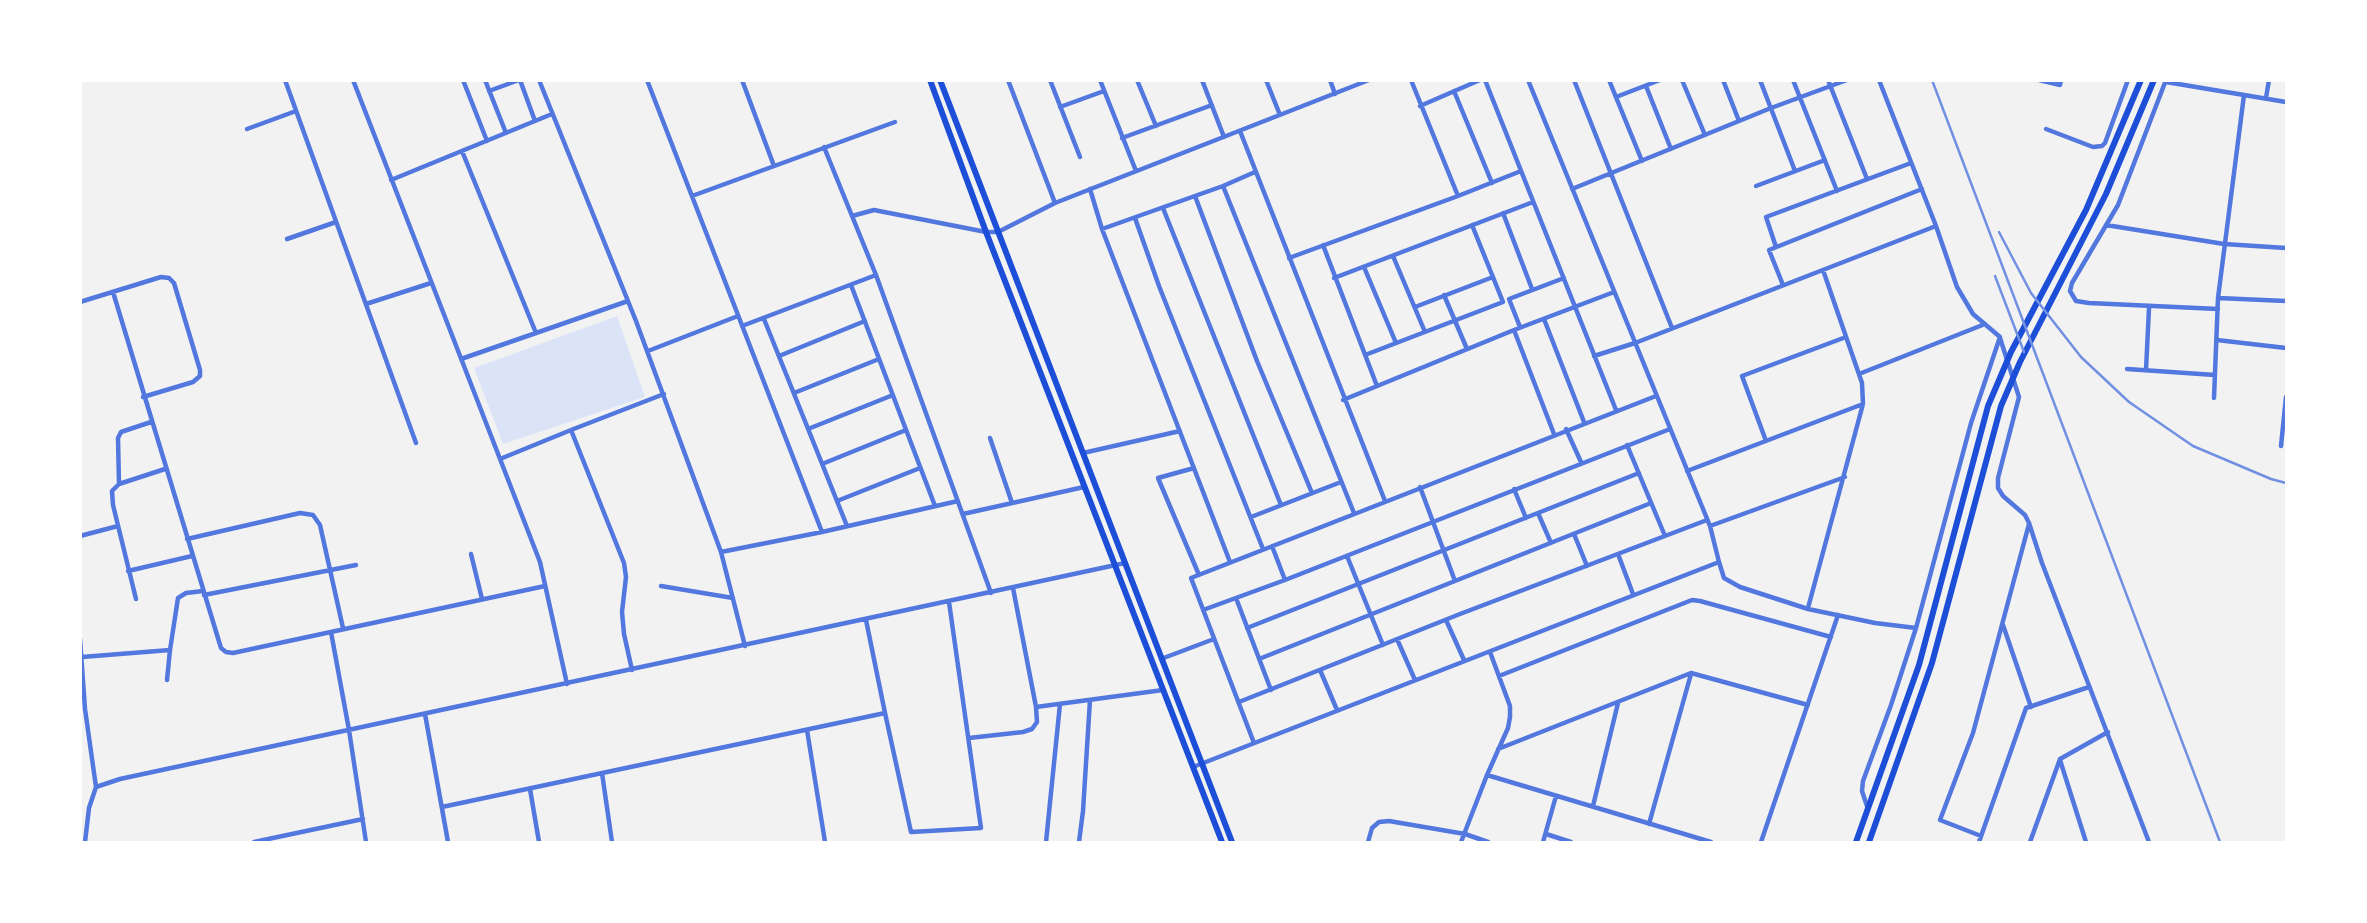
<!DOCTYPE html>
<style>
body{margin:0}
#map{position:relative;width:2367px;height:923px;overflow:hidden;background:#f2f2f2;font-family:Helvetica,sans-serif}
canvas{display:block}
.frame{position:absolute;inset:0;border:82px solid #fff;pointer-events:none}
</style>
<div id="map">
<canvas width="2367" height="923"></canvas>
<div class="frame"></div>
</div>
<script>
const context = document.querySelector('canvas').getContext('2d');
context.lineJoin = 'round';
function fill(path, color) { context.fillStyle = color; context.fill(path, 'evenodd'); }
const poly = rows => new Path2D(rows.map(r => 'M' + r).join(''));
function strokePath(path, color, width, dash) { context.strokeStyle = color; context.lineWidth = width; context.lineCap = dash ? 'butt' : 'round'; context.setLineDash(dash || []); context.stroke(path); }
const green = poly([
 [617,316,645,397,503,444,474,368]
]);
const minor = poly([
 [285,80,416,443],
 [353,80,540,562,567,684],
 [463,80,487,141],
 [485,80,506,133],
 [520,80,535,121],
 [539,80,636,321,721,552,745,646],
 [647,80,822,532],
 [742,80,774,166],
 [1008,80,1055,203],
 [1050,80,1080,157],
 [1100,80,1136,171],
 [1137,80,1156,126],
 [1202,80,1224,137],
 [1266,80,1280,115],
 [1330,80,1335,94],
 [1411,80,1458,196],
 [1485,80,1616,410],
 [1528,80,1710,526,1719,562],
 [1574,80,1672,328],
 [1609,80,1642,161],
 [1682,80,1705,135],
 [1723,80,1739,121],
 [1760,80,1795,171],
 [1793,80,1837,191],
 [1828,80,1867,179],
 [2039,80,2060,85,2061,80],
 [2166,80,2118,205,2072,283,2070,291,2076,301,2089,303,2218,309],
 [2166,82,2286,102],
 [1646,86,1671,149],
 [489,91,519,80],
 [1454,91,1492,183],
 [1616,97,1660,80],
 [2266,98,2269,80],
 [1420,106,1480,80],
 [1060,107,1104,91],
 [247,129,296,111],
 [2046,129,2093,147,2102,146,2105,143,2128,80],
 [1240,131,1385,501],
 [1122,138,1212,105],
 [824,147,876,275,991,593],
 [462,151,536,333,628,301],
 [391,180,552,114],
 [1223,186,1354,513],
 [1756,186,1825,160],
 [1090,189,1102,229,1230,562],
 [1572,189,1771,108,1847,80],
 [692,196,895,122],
 [1195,196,1257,361,1312,493],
 [1163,208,1281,505],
 [1503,213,1532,289],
 [852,216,874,210,986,232,998,232,1055,203,1369,80],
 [1135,218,1159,286,1263,549],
 [2106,225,2224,244,2286,248],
 [1102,229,1223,186,1255,172],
 [287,239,336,222],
 [1323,245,1377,386],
 [1776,247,1766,217,1911,163],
 [1393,256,1425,332],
 [1289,258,1458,196,1521,171],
 [1364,267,1396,343],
 [1334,278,1533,202],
 [851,285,935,506],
 [1783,285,1769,250,1922,189],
 [113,292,221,648,226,652,233,653,545,586],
 [1444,295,1467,349],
 [2218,298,2286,301],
 [80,302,161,277,169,278,174,283,200,370,200,376,193,382,143,397],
 [366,304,431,283],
 [1415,307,1493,277],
 [764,319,847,526],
 [1544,319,1584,422],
 [742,326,876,275],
 [1520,327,1509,299,1564,278],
 [1514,330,1554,434],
 [2000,338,2019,397,1998,478,1998,488,2003,496,2025,515,2029,523,2042,563,2149,842],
 [2217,340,2286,348],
 [648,351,738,316],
 [1365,355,1503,302,1472,225],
 [779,356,865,321],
 [1594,356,1635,343,1936,226],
 [461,359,536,333],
 [2127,369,2215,375],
 [2146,370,2149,308],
 [1859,374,1985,324],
 [794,393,879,359],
 [2214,398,2218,298,2244,95],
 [1343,400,1514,330,1614,292],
 [808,429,893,395],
 [1566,429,1581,462],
 [571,430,664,394],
 [990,438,1012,503],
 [1766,441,1742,376,1846,337],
 [1627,445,1665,536],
 [2281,446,2286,397],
 [1083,453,1180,431],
 [500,459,571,430,624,563,626,577,622,612,624,634,632,670],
 [822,464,906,430],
 [1194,468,1158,478,1199,575],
 [1687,471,1863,404],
 [119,484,118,438,121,432,151,422],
 [1420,487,1455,581],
 [1514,489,1526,518],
 [837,501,920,468],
 [1538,513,1551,543],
 [963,514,1084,487],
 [1251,517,1341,482],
 [1710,526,1845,477],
 [1574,534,1587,566],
 [80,536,118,526],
 [187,539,300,513,313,515,320,525,343,628],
 [1272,546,1285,580],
 [721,552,822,532,958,501],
 [471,554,482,599],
 [1618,554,1633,594],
 [1347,556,1383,645],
 [128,571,192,556],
 [661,586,733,598],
 [1013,588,1036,707],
 [204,595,356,565],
 [1236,598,1271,690],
 [136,599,113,505,112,491,119,484,165,469],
 [1808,608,1863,404,1862,383,1823,270],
 [1203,610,1285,580,1670,429],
 [1446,620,1464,660],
 [2003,625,2031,707],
 [1247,628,1639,473],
 [331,632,349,730,366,842],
 [80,639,85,709,96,787],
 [1397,639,1415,680],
 [82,657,170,650,178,598,186,593,203,591],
 [1161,659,1214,639],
 [1259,659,1651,503],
 [1320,670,1337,710],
 [1499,676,1692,600,1700,601,1831,637],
 [167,680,170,650],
 [1239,702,1460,614,1707,520],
 [885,713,911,832,981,828,949,602],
 [425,714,448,842],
 [807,730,825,842],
 [969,738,1023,732,1032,729,1037,722,1036,707,1163,690],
 [1254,743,1191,578,1656,396],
 [1498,749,1691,673,1808,705],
 [2060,760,2086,842],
 [1193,767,1719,562,1724,578,1740,587,1808,609,1875,623,1916,628],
 [602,773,612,842],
 [1487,775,1711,842],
 [530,789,539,842],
 [1593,806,1618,703],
 [442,807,885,713,866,620],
 [1868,809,1862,791,1863,781,1891,705,1916,628,1971,423,2000,337,1973,314,1957,287,1936,226,1879,80],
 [1649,824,1691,674],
 [1546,834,1571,842],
 [1981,836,1940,820,1973,733,2029,524],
 [85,842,89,808,96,787,120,779,1125,563],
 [254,842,363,819],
 [1046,842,1060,704],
 [1079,842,1083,811,1090,700],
 [1368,842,1372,828,1379,822,1389,821,1465,834,1488,842],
 [1461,842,1487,775,1508,728,1510,717,1510,706,1490,652],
 [1543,842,1556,796],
 [1761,842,1838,615],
 [1979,842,2026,708,2089,687],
 [2030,842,2060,759,2108,732]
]);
const primary = poly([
 [930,80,986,232,1222,842],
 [940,80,1232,842],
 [1856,842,1919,665,1988,406,2011,352,2086,210,2141,80],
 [1869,842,1932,663,2001,406,2020,362,2106,194,2154,80]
]);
const rail = poly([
 [1932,80,2220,842],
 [1999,232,2031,293,2081,357,2129,402,2193,446,2271,479,2286,483],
 [1995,276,2024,352]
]);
fill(green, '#dbe4f7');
strokePath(minor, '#5277de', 4.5);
strokePath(primary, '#1d4ed8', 6);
strokePath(rail, '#7290e2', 2.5);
</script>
